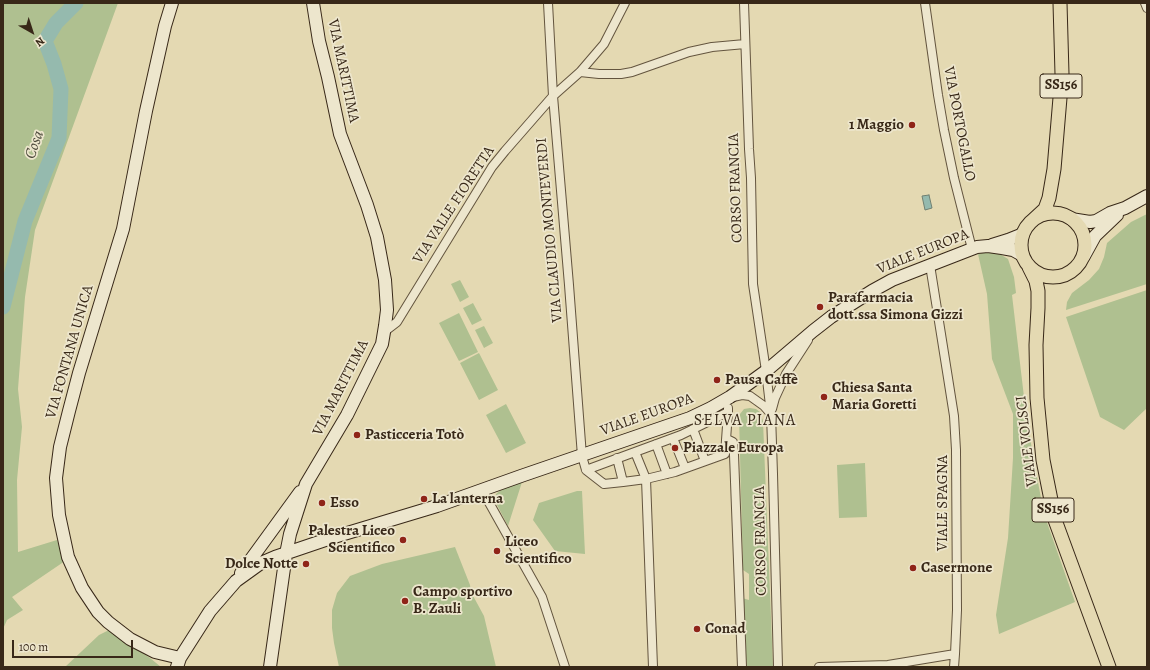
<!DOCTYPE html>
<meta charset="utf-8">
<style>
body{margin:0}
#map{position:relative;width:1150px;height:670px;overflow:hidden;background:#e4d9b2;font-family:Alegreya,serif}
canvas{display:block}
.frame{position:absolute;inset:0;border:4px solid #382818;pointer-events:none}
.north{position:absolute;left:12px;top:12px;width:40px;height:40px;-webkit-text-stroke:3px #ede6cd;paint-order:stroke;rotate:141deg;font-size:11px;font-weight:700;line-height:16px;text-align:center;color:#382818}
.north::after{content:'';display:block;margin:auto;width:14px;height:18px;background:#382818;clip-path:polygon(50% 0,100% 100%,50% 72%,0 100%)}
.scale{position:absolute;left:12px;top:640px;width:121px;height:18px;box-sizing:border-box;border:2px solid #382818;border-top:0;padding-left:5px;font-size:12px;line-height:14px;white-space:nowrap;color:#382818;-webkit-text-stroke:3px #ede6cd;paint-order:stroke}
</style>
<div id="map">
<canvas width="1150" height="670"></canvas>
<div class="frame"></div>
<div class="north">N</div>
<div class="scale">100 m</div>
</div>
<script>
const context = document.querySelector('canvas').getContext('2d');
context.lineJoin = 'round';
function fill(path, color) { context.fillStyle = color; context.fill(path, 'evenodd'); }
const poly = rows => new Path2D(rows.map(r => 'M' + r).join(''));
function strokePath(path, color, width, dash) { context.strokeStyle = color; context.lineWidth = width; context.lineCap = dash ? 'butt' : 'round'; context.setLineDash(dash || []); context.stroke(path); }
function label(font, color, halo, rows, align = 'center') {
  context.font = font + ' Alegreya,serif'; context.lineWidth = 3.5; context.setLineDash([]); context.textBaseline = 'middle'; context.strokeStyle = halo; context.fillStyle = color; for (const [text, x, y, turn = 0] of rows) {
    context.save(); context.translate(x, y); context.rotate((+turn || 0) * Math.PI / 180); context.textAlign = isNaN(turn) ? turn : align; if (halo) context.strokeText(text, 0, 0); context.fillText(text, 0, 0); context.restore();
  }
}
const green = poly([
 [3,3,118,3,35,230,25,297,18,389,22,427,17,480,18,552,57,540,65,561,12,597,23,610,7,620,3,629],
 [1147,214,1147,284,1066,310,1067,302,1072,293,1089,280,1099,269,1104,257,1107,243,1131,222],
 [993,250,1008,259,1014,277,1016,293,1012,295,1026,414,1034,461,1044,514,1075,602,999,634,996,615,998,602,1008,538,1013,458,1013,414,992,359,987,294,978,254],
 [460,280,469,297,460,302,451,284],
 [1147,290,1147,408,1124,430,1100,417,1066,317],
 [473,303,482,320,472,325,463,308],
 [459,313,478,352,459,361,439,323],
 [484,326,493,343,484,348,475,330],
 [479,353,498,390,479,400,460,363],
 [506,404,526,443,506,453,486,415],
 [750,408,756,409,760,412,763,421,773,667,744,667,744,666,745,627,742,598,749,600,749,574,743,570,739,417,740,414,744,409],
 [865,463,867,517,839,518,837,465],
 [522,482,508,526,496,503,495,500,496,494,502,489],
 [577,491,582,491,585,554,555,551,533,520,539,503],
 [455,547,470,585,471,592,484,616,496,667,339,667,334,643,332,628,332,610,337,593,350,576,382,564],
 [109,630,150,658,161,667,65,667,99,635]
]);
const water = poly([
 [929,195,932,208,925,210,922,196,929,195]
]);
const river = poly([
 [3,307,25,221,59,138,61,89,54,64,45,41,56,23,76,3]
]);
const street = poly([
 [548,3,553,96,569,285,582,456,586,470,681,435,728,412],
 [744,3,749,149,751,178,753,284,766,371,771,414,773,474,778,667],
 [925,3,938,95,944,130,954,178,972,249],
 [1145,3,1147,8],
 [580,72,599,74,621,74,632,72,689,52,712,47,745,44],
 [384,332,397,322,492,167,505,151,553,96,580,72,604,44,625,3],
 [733,397,742,395,750,396,764,406,771,414],
 [772,409,775,398,786,374,808,340],
 [693,429,705,461],
 [673,438,685,468],
 [727,439,733,442,734,455,742,667],
 [656,444,667,474],
 [635,452,646,479,653,667],
 [617,458,623,482,646,479,675,472,725,454,728,412,728,408],
 [586,470,604,484,623,482],
 [482,490,542,597,565,667],
 [819,667,888,665,955,654,957,610,956,450,954,416,948,378,930,265],
 [954,667,955,654]
]);
const secondary = poly([
 [172,3,165,26,146,111,123,229,79,373,69,411,60,447,56,478,59,515,68,557,82,588,98,612,108,622,130,639,155,652,180,658],
 [1071,219,1090,222,1096,221,1110,213,1125,208,1147,196],
 [992,245,1008,240,1023,234],
 [1084,256,1095,236,1117,215],
 [241,573,300,492],
 [177,667,180,658,210,611,236,581,261,563,275,557,334,537,437,506,521,476,690,418,711,408,730,397,766,371,813,331,831,317,872,291,892,280,977,247,988,246,1002,248,1013,250,1022,255],
 [270,667,286,554,290,534,306,484,347,415,382,344,385,326,387,310,385,280,377,237,367,205,340,134,328,77,319,41,313,3]
]);
const primary = poly([
 '1021 245a32 32 0 1 1 64 0a32 32 0 1 1-64 0Z',
 [1032,221,1045,209,1049,198,1054,169,1062,74,1060,3],
 [1029,267,1036,281,1038,291,1038,308,1036,345,1037,398,1043,460,1055,520,1109,667]
]);
const markers = [
 [912,125,4,"#8f2418"],
 [820,307,4,"#8f2418"],
 [717,380,4,"#8f2418"],
 [824,397,4,"#8f2418"],
 [357,435,4,"#8f2418"],
 [675,448,4,"#8f2418"],
 [424,499,4,"#8f2418"],
 [322,503,4,"#8f2418"],
 [403,540,4,"#8f2418"],
 [497,551,4,"#8f2418"],
 [306,564,4,"#8f2418"],
 [913,568,4,"#8f2418"],
 [405,601,4,"#8f2418"],
 [697,629,4,"#8f2418"]
];
const shields = [
 [1061,86,42],
 [1053,510,42]
];
const shieldNames = [
 ["SS156",1061,86],
 ["SS156",1053,510]
];
const streetNames = [
 ["VIA MARITTIMA",343,71,78],
 ["VIA PORTOGALLO",959,124,79],
 ["CORSO FRANCIA",736,188,-92],
 ["VIA VALLE FIORETTA",454,205,-57],
 ["VIA CLAUDIO MONTEVERDI",550,230,-95],
 ["VIALE EUROPA",923,252,-22],
 ["VIA FONTANA UNICA",70,352,-74],
 ["VIA MARITTIMA",341,388,-63],
 ["VIALE EUROPA",647,415,-20],
 ["VIALE VOLSCI",1027,441,-97],
 ["VIALE SPAGNA",943,503,-90],
 ["CORSO FRANCIA",761,541,-91]
];
const poiNames = [
 ["1 Maggio",904,125,"right"],
 ["Parafarmacia",828,298],
 ["dott.ssa Simona Gizzi",828,315],
 ["Pausa Caffè",725,380],
 ["Chiesa Santa",832,388],
 ["Maria Goretti",832,405],
 ["Pasticceria Totò",365,435],
 ["Piazzale Europa",683,448],
 ["La lanterna",432,499],
 ["Esso",330,503],
 ["Palestra Liceo",395,531,"right"],
 ["Scientifico",395,548,"right"],
 ["Liceo",505,542],
 ["Scientifico",505,559],
 ["Dolce Notte",298,564,"right"],
 ["Casermone",921,568],
 ["Campo sportivo",413,592],
 ["B. Zauli",413,609],
 ["Conad",705,629]
];
const waterNames = [
 ["Cosa",35,145,-71]
];
const neighbourhoodNames = [
 ["SELVA PIANA",745,421]
];
fill(green, '#afc090');
fill(water, '#95baae');
strokePath(water, '#708072', 1);
strokePath(river, '#95baae', 15);
strokePath(street, '#63543e', 10);
strokePath(secondary, '#382818', 14);
strokePath(primary, '#382818', 15);
strokePath(street, '#ede6cd', 8);
strokePath(secondary, '#ede6cd', 12);
strokePath(primary, '#e4d9b2', 13);
for (const [x, y, r, color] of markers) { const dot = new Path2D(); dot.arc(x, y, r, 0, 2 * Math.PI); context.fillStyle = color; context.fill(dot); strokePath(dot, '#ede6cd', 1.5); }
for (const [x, y, w] of shields) { const box = new Path2D(); box.roundRect(x - w / 2, y - 12, w, 24, 3); context.fillStyle = '#ede6cd'; context.fill(box); strokePath(box, '#382818', 1); }
label('bold 14px', '#382818', null, shieldNames);
label('15px', '#382818', '#ede6cd', streetNames);
label('bold 15px', '#382818', '#ede6cd', poiNames, 'left');
label('italic 16px', '#4f4c3e', '#ede6cd', waterNames);
context.letterSpacing = '1px';
label('16px', '#382818', '#ede6cd', neighbourhoodNames);
context.letterSpacing = '0px';
</script>
